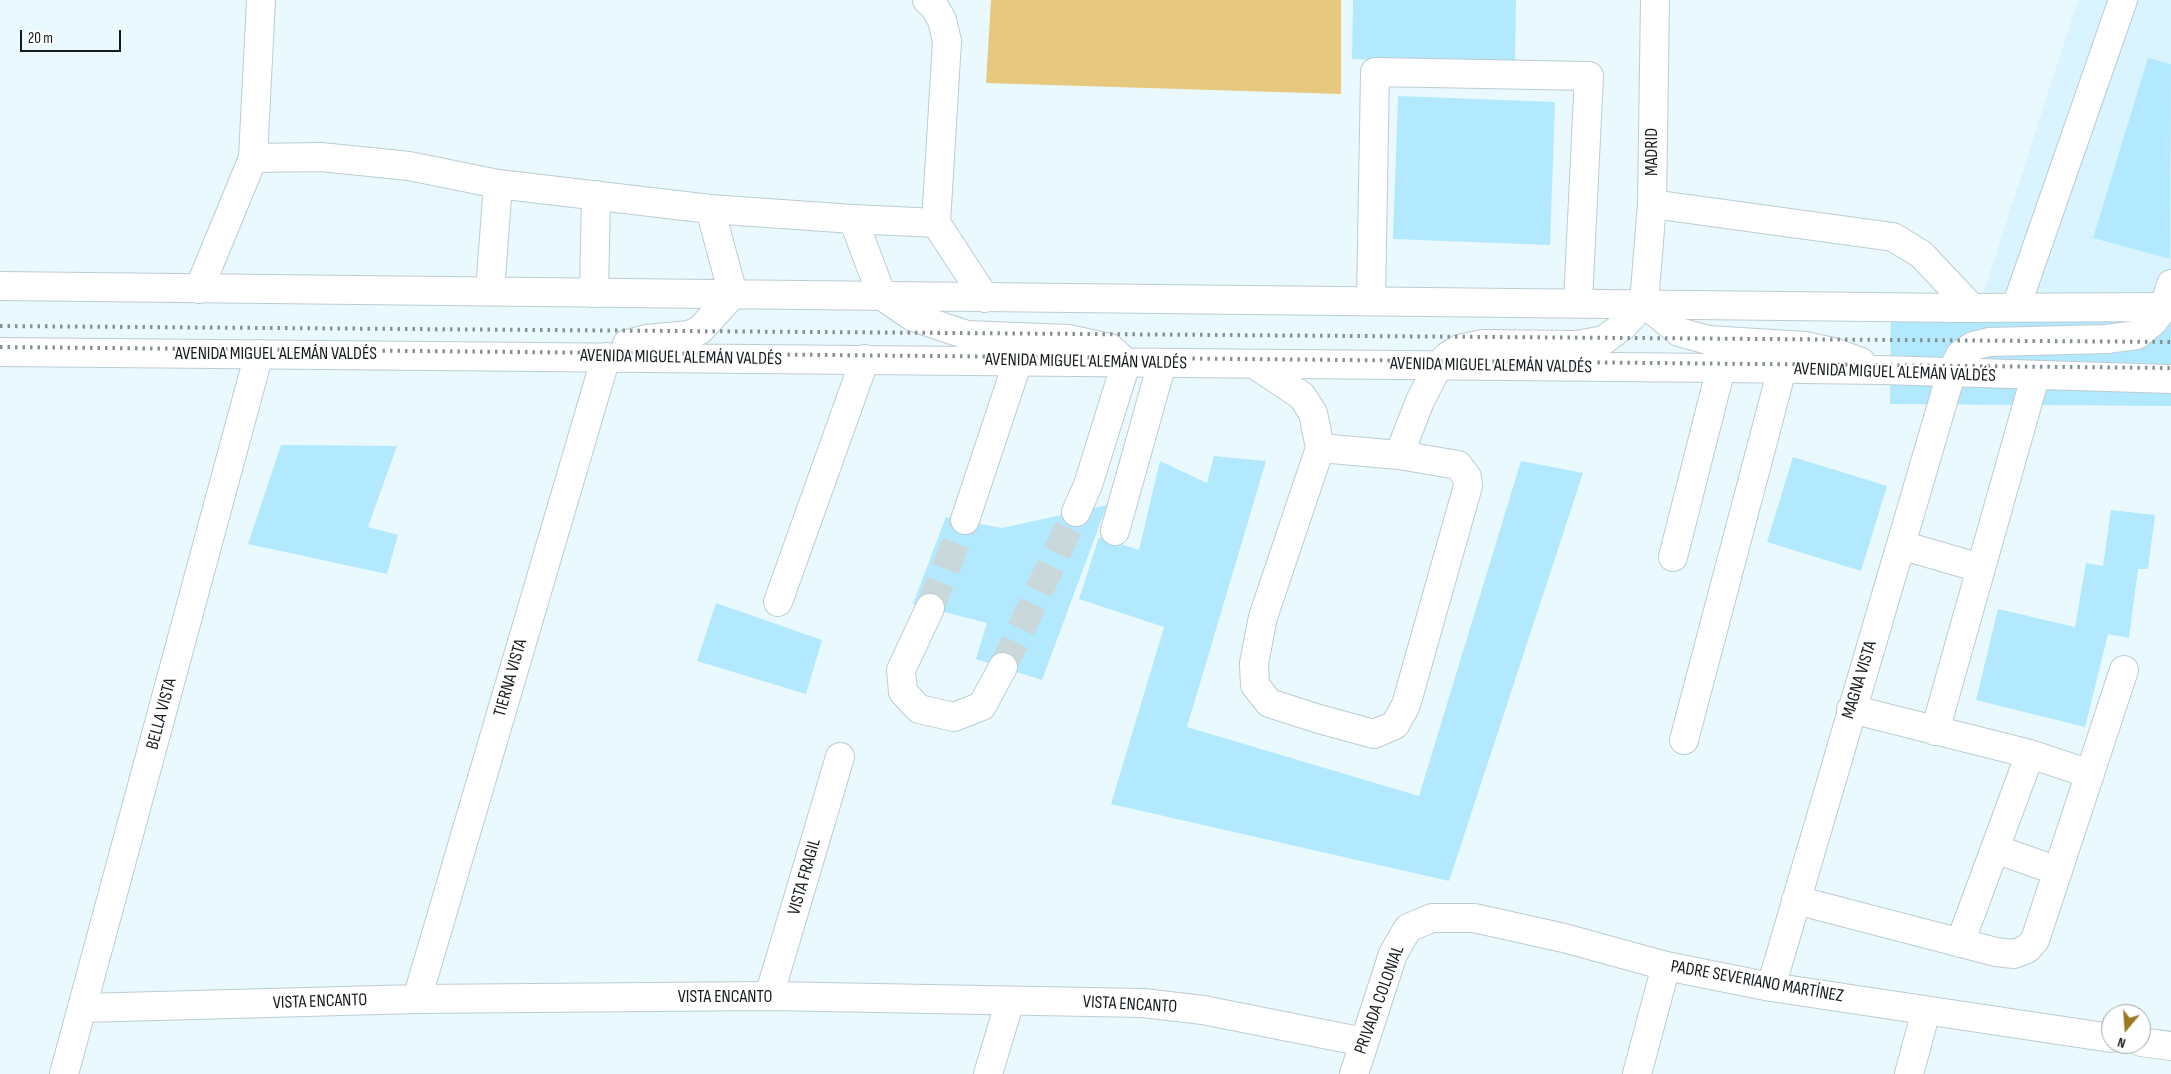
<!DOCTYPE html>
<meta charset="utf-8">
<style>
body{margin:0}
#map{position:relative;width:2171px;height:1074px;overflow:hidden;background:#eaf9fe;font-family:"Sofia Sans Condensed",sans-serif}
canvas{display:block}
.north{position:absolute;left:2101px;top:1004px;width:50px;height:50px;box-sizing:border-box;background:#fff;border:1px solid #a1a4a5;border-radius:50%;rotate:198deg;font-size:14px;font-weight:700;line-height:20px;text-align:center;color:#151b1e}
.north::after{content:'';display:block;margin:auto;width:18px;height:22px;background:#997a23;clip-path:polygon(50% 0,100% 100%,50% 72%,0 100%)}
.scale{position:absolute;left:20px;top:30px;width:101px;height:22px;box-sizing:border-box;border:2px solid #151b1e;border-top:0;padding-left:6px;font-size:15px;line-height:18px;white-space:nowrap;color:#151b1e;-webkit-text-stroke:4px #fff;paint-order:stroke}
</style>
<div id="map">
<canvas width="2171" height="1074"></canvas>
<div class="north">N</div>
<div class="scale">20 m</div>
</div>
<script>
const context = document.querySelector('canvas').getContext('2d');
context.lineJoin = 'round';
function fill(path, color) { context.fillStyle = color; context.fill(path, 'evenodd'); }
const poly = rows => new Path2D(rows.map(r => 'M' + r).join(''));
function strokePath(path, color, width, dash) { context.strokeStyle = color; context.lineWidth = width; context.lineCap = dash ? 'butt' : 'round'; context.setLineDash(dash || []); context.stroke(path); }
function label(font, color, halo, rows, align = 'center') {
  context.font = font + ' "Sofia Sans Condensed",sans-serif'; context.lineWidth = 4; context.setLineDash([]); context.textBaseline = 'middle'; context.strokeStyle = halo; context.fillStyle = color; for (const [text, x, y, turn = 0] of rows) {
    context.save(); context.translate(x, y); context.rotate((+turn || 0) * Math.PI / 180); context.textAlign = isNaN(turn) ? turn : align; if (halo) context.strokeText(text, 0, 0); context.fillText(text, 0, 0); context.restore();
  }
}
const built = poly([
 [2078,0,2171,0,2171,351,1965,350]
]);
const green = poly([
 [991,0,1341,0,1341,94,986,83]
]);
const building = poly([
 [1353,0,1516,0,1515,65,1352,59],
 [2148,58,2171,64,2170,259,2093,238],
 [1398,96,1555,102,1550,245,1393,239],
 [1891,301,2171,304,2171,406,1890,404],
 [281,445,397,446,368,527,398,535,387,574,248,544],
 [1214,456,1266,461,1187,727,1419,796,1521,461,1583,473,1449,881,1111,804,1164,627,1079,599,1099,537,1139,550,1160,461,1207,483],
 [1793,457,1887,486,1861,571,1767,542],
 [1107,505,1042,680,976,659,987,623,913,604,946,517,1002,528],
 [2111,510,2155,515,2148,569,2138,569,2129,638,2108,634,2085,727,1976,700,1998,609,2075,627,2086,563,2103,566],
 [716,603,822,640,806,694,697,661]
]);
const minorTunnel = poly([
 [930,608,965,520],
 [1003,667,1076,512]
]);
const minor = poly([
 [927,0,934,6,942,20,947,41,936,223,985,298],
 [253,158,321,157,409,166,498,184,710,209,853,219,936,223],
 [1652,204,1893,237,1921,254,1972,308],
 [710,209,733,294],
 [853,219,882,296],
 [199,289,253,158,261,0],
 [490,291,498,184],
 [594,293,596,195],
 [1371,301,1375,72,1589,76,1578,302],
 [1644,303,1652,204,1655,0],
 [2016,307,2123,0],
 [2164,307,2171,284],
 [1254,364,1302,396,1313,413,1320,448],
 [1320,448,1399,455,1458,465,1467,477,1468,486,1406,705,1395,725,1374,734,1319,719,1269,703,1255,685,1254,663,1263,617,1320,448],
 [1399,455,1420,401,1438,366],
 [1076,512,1088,485,1126,363],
 [965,520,1018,361],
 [1115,531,1162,363],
 [1901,545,1980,568],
 [1673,557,1721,368],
 [778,602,865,359],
 [930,608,901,670,903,692,919,709,954,717,982,706,1003,667],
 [1851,709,2030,754,2090,774],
 [1935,731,2035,377],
 [1684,740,1782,369],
 [1995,849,2058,871],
 [1796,900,1996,952,2014,954,2027,949,2035,940,2124,670],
 [1960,943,2030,754],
 [1771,987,1951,374],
 [769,996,840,757],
 [417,999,606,357],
 [83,1008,417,999,769,996,1143,1003,1203,1010,1364,1042],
 [2141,1042,2171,1046],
 [64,1074,259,354],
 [988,1074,1010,1001],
 [1354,1074,1393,954,1408,928,1432,918,1474,918,1564,938,1666,966,1771,987,2111,1038],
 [1637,1074,1666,966],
 [1909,1074,1926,1011]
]);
const highway = poly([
 [0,286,1961,308,2171,307],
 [882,296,913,317,967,335,1068,339,1110,348,1124,361],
 [627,344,647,339,689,335,700,330,733,294],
 [0,352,1721,368,1883,370,2171,379],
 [1438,366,1448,356,1459,349,1483,344,1577,345,1604,340,1623,326,1644,303,1679,332,1708,340,1805,346,1833,352,1861,362],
 [1951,374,1960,355,1973,346,1989,342,2107,339,2137,335,2153,322,2164,307]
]);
const rail = poly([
 [0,326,2171,342],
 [0,347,2171,368]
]);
const streetNames = [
 ["MADRID",1652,152,-90],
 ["AVENIDA MIGUEL ALEMÁN VALDÉS",276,354],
 ["AVENIDA MIGUEL ALEMÁN VALDÉS",681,358,1],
 ["AVENIDA MIGUEL ALEMÁN VALDÉS",1086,362,1],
 ["AVENIDA MIGUEL ALEMÁN VALDÉS",1491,366,1],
 ["AVENIDA MIGUEL ALEMÁN VALDÉS",1895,373,2],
 ["TIERNA VISTA",511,678,-74],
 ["MAGNA VISTA",1860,680,-73],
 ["BELLA VISTA",162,714,-75],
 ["VISTA FRAGIL",805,877,-74],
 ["PADRE SEVERIANO MARTÍNEZ",1757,982,10],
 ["VISTA ENCANTO",725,997],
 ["PRIVADA COLONIAL",1380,1000,-70],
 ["VISTA ENCANTO",320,1002,-2],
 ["VISTA ENCANTO",1130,1005,3]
];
fill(built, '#daf4ff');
fill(green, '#e6c87e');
fill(building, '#b2e9ff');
strokePath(minorTunnel, '#cad8dc', 28, [28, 14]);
strokePath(minor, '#bbccd3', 30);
strokePath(highway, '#bbccd3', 30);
strokePath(minor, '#fff', 28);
strokePath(highway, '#fff', 28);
strokePath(rail, '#869195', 4, [2.5, 5]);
label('18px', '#151b1e', '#fff', streetNames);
</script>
